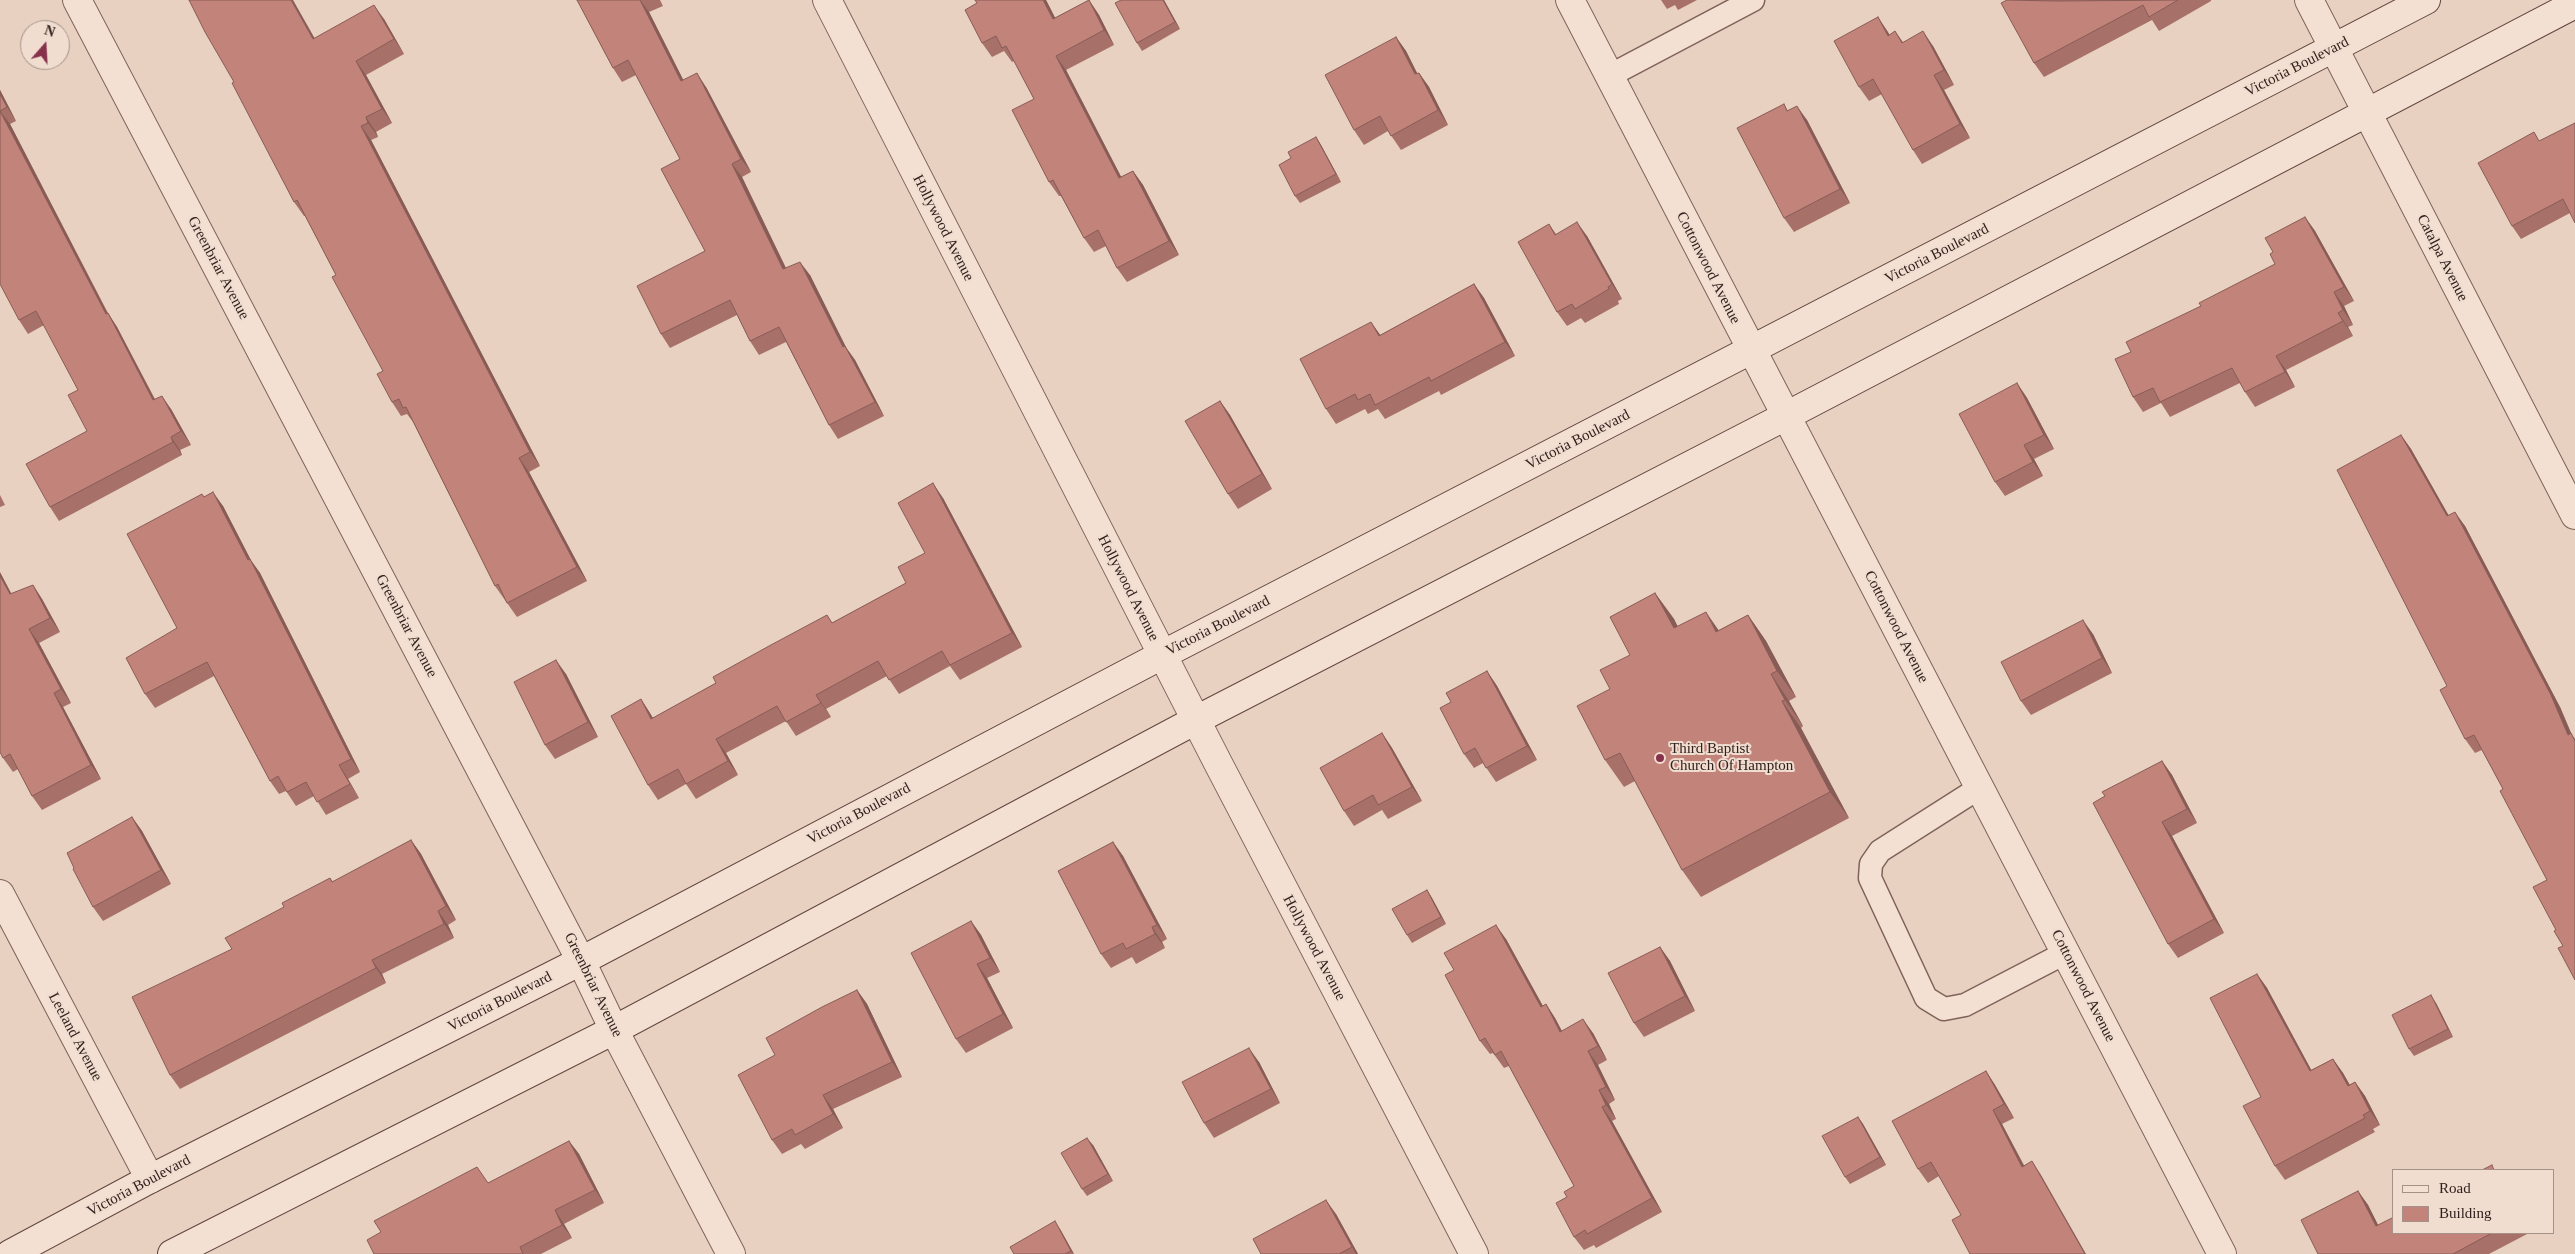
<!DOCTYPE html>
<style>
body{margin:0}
#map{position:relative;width:2575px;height:1254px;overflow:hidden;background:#e8d1c1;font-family:Georgia,serif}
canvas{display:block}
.legend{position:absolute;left:2392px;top:1169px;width:162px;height:65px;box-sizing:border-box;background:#f0ddd0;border:1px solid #a49288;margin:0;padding:6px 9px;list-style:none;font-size:15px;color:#31211d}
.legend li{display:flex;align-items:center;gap:10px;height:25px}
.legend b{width:25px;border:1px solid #a49288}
.north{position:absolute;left:20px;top:20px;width:50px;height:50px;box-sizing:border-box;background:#f0ddd0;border:1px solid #a49288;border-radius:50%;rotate:19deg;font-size:14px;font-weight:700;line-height:20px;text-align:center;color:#31211d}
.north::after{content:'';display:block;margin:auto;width:18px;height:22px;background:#87324c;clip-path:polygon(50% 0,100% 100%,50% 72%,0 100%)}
</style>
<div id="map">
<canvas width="2575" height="1254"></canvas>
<ul class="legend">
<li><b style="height:6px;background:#f4e0d3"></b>Road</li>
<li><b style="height:14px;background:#c2837b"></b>Building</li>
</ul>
<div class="north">N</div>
</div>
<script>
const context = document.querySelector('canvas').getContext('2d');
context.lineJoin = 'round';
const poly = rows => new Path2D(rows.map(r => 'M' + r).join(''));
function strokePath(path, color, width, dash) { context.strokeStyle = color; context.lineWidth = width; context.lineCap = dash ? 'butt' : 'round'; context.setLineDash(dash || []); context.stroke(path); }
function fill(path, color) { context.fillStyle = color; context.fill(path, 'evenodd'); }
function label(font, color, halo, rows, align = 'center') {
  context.font = font + ' Georgia,serif'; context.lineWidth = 4; context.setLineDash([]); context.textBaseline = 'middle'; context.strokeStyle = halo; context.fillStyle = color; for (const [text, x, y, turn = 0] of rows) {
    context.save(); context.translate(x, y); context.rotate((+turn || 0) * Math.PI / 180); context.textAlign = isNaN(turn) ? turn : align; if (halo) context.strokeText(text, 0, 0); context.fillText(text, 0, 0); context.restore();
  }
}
const service = poly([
 [1609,76,1753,0],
 [1979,788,1880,851,1871,864,1870,878,1926,998,1944,1009,1965,1005,2065,953]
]);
const minor = poly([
 [77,0,581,961,614,1030,731,1254],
 [827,0,1219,765,1474,1254],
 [1570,0,2222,1254],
 [2309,0,2575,515],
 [0,894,150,1179]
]);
const secondary = poly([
 [10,1254,150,1179,581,961,1162,655,2426,0],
 [172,1254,614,1030,1196,720,1786,416,2575,4]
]);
const wall = poly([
 [577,0,660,0,663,6,649,12,683,80,706,87,751,172,742,177,786,268,810,275,845,346,855,360,884,416,838,439,829,425,786,342,759,355,750,341,737,315,670,348,661,334,705,251,680,159,636,75,622,82,613,68],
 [1046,0,1055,18,1089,0,1099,15,1114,45,1066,70,1121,177,1133,171,1143,185,1179,255,1127,282,1117,268,1106,246,1094,252,1084,238,1061,196,1059,196,1049,182,1034,99,1014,61,1012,62,1004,51,992,57,982,43],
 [1121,0,1164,0,1180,29,1142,51,1137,43],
 [1661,0,1697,0,1678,10,1675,5,1667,9],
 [2007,0,2211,0,2211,1,2159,31,2152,20,2044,77,2034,63],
 [1878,17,1889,35,1895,31,1903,42,1933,46,1954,85,1944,90,1970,138,1922,164,1913,150,1882,94,1869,101,1859,87],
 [384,19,404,54,366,75,392,123,376,132,378,137,371,140,540,466,529,472,587,581,517,617,495,586,413,422,407,414,401,416,392,402,383,371,336,275,305,216,304,216,294,202,234,82,315,38],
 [1396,37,1406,51,1417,73,1419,73,1429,87,1448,125,1401,150,1388,131,1364,145,1354,130],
 [0,90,16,121,10,124,108,313,117,327,155,399,171,409,191,445,180,450,182,455,59,521,50,507,87,431,78,390,44,325,28,334,19,320,0,270],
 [1784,104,1788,111,1807,120,1850,203,1794,232,1784,218],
 [1316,137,1321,145,1341,182,1300,203,1295,196,1291,158],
 [2540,140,2570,213,2521,239,2512,226],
 [2305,217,2315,231,2354,301,2344,306,2353,325,2348,327,2353,336,2286,370,2295,387,2255,407,2245,392,2240,383,2170,417,2161,403,2143,412,2133,397,2131,352,2201,306,2275,264,2273,252],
 [1549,224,1556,234,1587,236,1622,299,1618,301,1619,304,1585,323,1581,318,1567,326,1557,312],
 [1474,284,1484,298,1515,356,1441,395,1439,391,1385,419,1378,409,1368,414,1365,409,1336,424,1326,409,1371,322,1380,335],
 [2017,383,2027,398,2054,449,2034,459,2043,476,2005,496,1995,482],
 [1220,401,1230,415,1272,489,1238,509,1228,494],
 [2401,435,2411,449,2448,515,2465,526,2561,709,2563,946,2556,930,2547,880,2503,789,2482,750,2475,753,2465,739,2447,686],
 [0,495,5,505,0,507],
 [204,496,223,506,250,559,260,573,360,772,348,779,359,798,326,815,314,796,296,806,286,791,279,794,270,781,214,676,155,708,145,694,177,628],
 [943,498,1022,647,960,680,950,666,899,694,887,676,826,709,831,717,796,736,786,721,726,753,738,775,696,799,686,784,658,800,648,785,641,699,653,718,716,683,827,615,832,623,906,583,925,553],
 [33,585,42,599,60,632,39,643,71,703,63,707,101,779,42,810,32,796,18,769,13,772,3,758,12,594],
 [1655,593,1674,619,1677,626,1719,630,1748,615,1766,641,1796,697,1789,701,1803,726,1801,728,1849,818,1701,897,1682,870,1635,781,1624,787,1605,760,1610,689,1630,655],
 [2093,634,2112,673,2031,715,2021,701],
 [1487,671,1497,686,1537,760,1496,782,1483,763,1474,768,1464,754,1451,702],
 [566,674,598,737,555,759,545,745],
 [1382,733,1392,748,1422,801,1388,819,1382,810,1354,826,1344,811],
 [2162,761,2172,775,2197,823,2172,836,2224,933,2178,958,2168,944,2105,796],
 [132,817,142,831,171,884,103,921,93,907,74,868],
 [411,840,421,854,456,920,448,925,454,938,382,974,386,983,180,1089,170,1075,232,949,284,907,330,878,333,882],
 [1113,842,1123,856,1167,939,1162,942,1165,948,1136,964,1132,957,1111,968,1101,954],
 [1427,890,1432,898,1446,924,1412,943,1407,935],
 [971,921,981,935,1000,972,987,978,1013,1028,966,1053,956,1039],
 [1506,939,1543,1006,1546,1004,1555,1018,1562,1031,1593,1033,1607,1060,1598,1065,1615,1100,1609,1104,1616,1119,1612,1121,1662,1212,1596,1248,1594,1245,1584,1250,1574,1237,1567,1197,1574,1186,1509,1066,1504,1068,1493,1053,1490,1054,1480,1041],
 [1660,947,1670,961,1695,1011,1644,1037,1634,1023],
 [2257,974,2267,988,2311,1070,2333,1059,2343,1073,2350,1085,2355,1082,2365,1096,2380,1125,2373,1129,2375,1132,2285,1180,2275,1166,2261,1097],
 [857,990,867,1004,902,1077,833,1109,843,1128,805,1149,801,1144,782,1154,772,1140,775,1055],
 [2436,1003,2453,1037,2414,1056,2409,1049],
 [1259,1062,1280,1103,1214,1138,1204,1123],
 [1986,1071,1995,1085,2014,1118,2002,1124,2024,1165,2041,1175,1961,1215,1939,1176,1928,1183,1918,1169],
 [1858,1117,1863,1124,1886,1165,1850,1184,1845,1177],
 [569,1141,579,1154,604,1203,564,1224,572,1238,541,1254,374,1254,488,1183],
 [1093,1145,1113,1181,1087,1196,1082,1189],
 [2358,1191,2368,1205,2378,1225,2394,1233,2529,1233,2489,1254,2318,1254],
 [1336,1214,1358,1254,1261,1254],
 [1060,1229,1074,1254,1014,1254]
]);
const shadedWall = poly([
 [291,0,293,0,323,53,313,39],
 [640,0,649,12,691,95,681,81],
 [1043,0,1046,0,1063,33,1053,19],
 [1089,0,1099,15,1114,45,1104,30],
 [1163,0,1164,0,1180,29,1175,22],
 [374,5,384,19,404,54,394,39],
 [1878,17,1888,32,1898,50,1888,36],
 [1923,31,1933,46,1954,85,1944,70],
 [1396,37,1406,51,1425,89,1415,74],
 [1056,56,1066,70,1129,192,1119,178],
 [356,61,366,75,392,123,382,109],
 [697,73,706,87,751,172,741,159],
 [1419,73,1429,87,1448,125,1438,110],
 [1934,75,1944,90,1970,138,1960,124],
 [0,90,16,121,7,107,0,94],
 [1797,106,1807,120,1850,203,1840,189],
 [0,111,10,124,115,328,106,314],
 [366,117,376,132,378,137,368,123],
 [361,126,371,140,540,466,530,452],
 [1316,137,1321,145,1341,182,1336,174],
 [732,164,742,177,793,283,783,269],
 [1133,171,1143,185,1179,255,1169,241],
 [2305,217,2315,231,2354,301,2344,287],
 [1577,222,1587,236,1622,299,1612,284],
 [800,262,810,275,853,361,843,347],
 [1474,284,1484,298,1515,356,1505,342],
 [2334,292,2344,306,2353,325,2343,310],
 [108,313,117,327,162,414,153,400],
 [2338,313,2348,327,2353,336,2343,321],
 [1371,322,1381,336,1379,336],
 [845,346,855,360,884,416,875,402],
 [2276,356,2286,370,2295,387,2285,372],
 [2017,383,2027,398,2054,449,2044,435],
 [162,396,171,409,191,445,181,431],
 [1220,401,1230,415,1272,489,1262,474],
 [2401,435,2411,449,2457,530,2447,516],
 [171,437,180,450,182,455,173,442],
 [2024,445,2034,459,2043,476,2033,462],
 [519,458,529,472,587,581,577,567],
 [933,483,943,498,1022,647,1012,633],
 [213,492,223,506,253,564,250,559,260,573,360,772,351,759],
 [2455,512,2465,526,2561,709,2572,735,2575,739,2575,741,2568,735],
 [0,572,19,608,10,594,0,576],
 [33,585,42,599,60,632,50,618],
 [1655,593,1674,619,1692,654,1674,628],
 [1706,612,1724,638,1716,632],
 [1748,615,1766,641,1796,697,1777,671],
 [2083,620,2093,634,2112,673,2102,658],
 [29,629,39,643,71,703,61,689],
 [556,660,566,674,598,737,588,722],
 [1487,671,1497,686,1537,760,1527,746],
 [1771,674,1789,701,1803,726,1785,700],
 [54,693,63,707,101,779,91,765],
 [816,695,826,709,831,717,821,703],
 [641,699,650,713,661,733,651,719],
 [1782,701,1801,728,1849,818,1830,792],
 [1382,733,1392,748,1422,801,1412,787],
 [716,739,726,753,738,775,728,761],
 [2162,761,2172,775,2197,823,2187,809],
 [339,765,348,779,359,798,350,784],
 [132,817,142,831,171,884,161,870],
 [2162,822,2172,836,2224,933,2214,919],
 [411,840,421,854,456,920,446,906],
 [1113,842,1123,856,1167,939,1157,925],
 [1427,890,1432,898,1446,924,1441,917],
 [438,911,448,925,454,938,444,924],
 [971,921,981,935,1000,972,990,958],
 [1496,925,1506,939,1551,1021,1541,1007],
 [1152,927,1162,942,1165,948,1155,934],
 [1660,947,1670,961,1695,1011,1685,996],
 [372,960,382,974,386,983,376,968],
 [977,964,987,978,1013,1028,1003,1014],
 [2257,974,2267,988,2320,1086,2310,1071],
 [857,990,867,1004,902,1077,892,1062],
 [2431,995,2436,1003,2453,1037,2448,1029],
 [1546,1004,1555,1018,1569,1045,1560,1032],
 [1583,1019,1593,1033,1607,1060,1598,1046],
 [1249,1048,1259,1062,1280,1103,1271,1089],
 [1588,1051,1598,1065,1615,1100,1606,1087],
 [2333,1059,2343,1073,2358,1100,2348,1086],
 [1986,1071,1995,1085,2014,1118,2004,1104],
 [2355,1082,2365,1096,2380,1125,2370,1111],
 [1599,1090,1609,1104,1616,1119,1606,1105],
 [823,1095,833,1109,843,1128,833,1114],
 [1602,1107,1612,1121,1662,1212,1652,1198],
 [1993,1110,2002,1124,2031,1180,2022,1167],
 [1858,1117,1863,1124,1886,1165,1880,1157],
 [1087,1138,1093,1145,1113,1181,1108,1174],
 [569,1141,579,1154,604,1203,595,1190],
 [2032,1161,2041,1175,2086,1254,2085,1254],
 [2358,1191,2368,1205,2386,1241,2376,1226],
 [1326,1200,1336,1214,1358,1254,1356,1254,1352,1247],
 [555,1210,564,1224,572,1238,562,1225],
 [1055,1221,1060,1229,1074,1254,1071,1251]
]);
const building = poly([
 [189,0,291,0,313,39,374,5,394,39,356,61,382,109,366,117,368,123,361,126,530,452,519,458,577,567,507,603,498,584,495,586,406,407,403,408,399,399,392,402,377,374,383,371,332,277,336,275,297,200,294,202,232,83,234,82,205,32,189,0],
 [577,0,640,0,681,81,697,73,741,159,732,164,783,269,800,262,843,347,845,346,875,402,829,425,779,327,750,341,730,300,661,334,637,286,705,251,661,169,680,159,628,60,613,68,577,0],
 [975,0,1043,0,1053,19,1089,0,1104,30,1056,56,1119,178,1133,171,1169,241,1117,268,1098,230,1084,238,1053,180,1049,182,1012,110,1034,99,1006,46,1002,48,996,36,982,43,965,10,977,3,975,0],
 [1121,0,1163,0,1175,22,1137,43,1115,3,1121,0],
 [2007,0,2057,1,2178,0,2149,17,2143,5,2034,63,2001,3,2007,0],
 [1878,17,1888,36,1895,31,1902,43,1923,31,1944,70,1934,75,1960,124,1913,150,1873,79,1859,87,1834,41,1878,17],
 [1396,37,1415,74,1419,73,1438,110,1391,136,1380,116,1354,130,1325,75,1396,37],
 [0,94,7,107,0,111,106,314,108,313,153,400,162,396,181,431,171,437,173,442,50,507,26,464,87,431,68,395,78,390,36,311,19,320,0,284,0,94],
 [1784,104,1787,111,1797,106,1840,189,1784,218,1737,128,1784,104],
 [2575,123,2575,223,2563,199,2512,226,2478,163,2534,132,2539,141,2575,123],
 [1316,137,1336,174,1295,196,1279,165,1291,158,1288,152,1316,137],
 [2305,217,2344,287,2334,292,2343,310,2338,313,2343,321,2276,356,2285,372,2245,392,2232,368,2160,402,2153,388,2133,397,2115,359,2131,352,2126,342,2201,306,2199,303,2275,264,2270,254,2273,252,2265,238,2305,217],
 [1577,222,1612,284,1608,287,1609,289,1575,309,1572,304,1557,312,1518,242,1549,224,1555,235,1577,222],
 [1474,284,1505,342,1431,381,1429,377,1375,405,1370,394,1358,400,1355,394,1326,409,1300,359,1371,322,1379,336,1474,284],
 [2017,383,2044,435,2024,445,2033,462,1995,482,1959,414,2017,383],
 [1220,401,1262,474,1228,494,1185,421,1220,401],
 [2401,435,2447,516,2455,512,2551,695,2568,735,2571,733,2575,741,2575,980,2558,948,2563,946,2554,931,2556,930,2533,887,2547,880,2500,791,2503,789,2474,735,2465,739,2440,690,2447,686,2337,470,2401,435],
 [933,483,1012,633,950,665,942,651,889,680,878,661,816,695,821,703,786,722,777,706,716,739,728,761,686,784,678,769,648,785,611,716,641,699,651,719,716,683,713,677,769,646,827,615,832,623,906,583,898,567,925,553,898,503,933,483],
 [213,492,248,560,250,559,351,759,339,765,350,784,317,802,306,782,287,792,278,776,270,781,207,662,145,694,126,658,177,628,127,534,202,494,204,497,213,492],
 [0,576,10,594,33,585,50,618,29,629,61,689,54,693,91,765,32,796,10,754,3,758,0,752,0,576],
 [1655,593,1674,628,1706,612,1716,632,1748,615,1777,671,1771,674,1785,700,1782,701,1830,792,1682,870,1620,753,1605,760,1577,706,1610,689,1600,670,1630,655,1610,617,1655,593],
 [2083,620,2102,658,2021,701,2001,662,2083,620],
 [556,660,588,722,545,745,514,682,556,660],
 [1487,671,1527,746,1486,768,1475,748,1464,754,1440,708,1451,702,1446,693,1487,671],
 [1382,733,1412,787,1378,805,1373,795,1344,811,1320,768,1382,733],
 [2162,761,2187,809,2162,822,2214,919,2168,944,2093,803,2105,796,2102,792,2162,761],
 [132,817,161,870,93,907,73,869,74,868,67,853,132,817],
 [411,840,446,906,438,911,444,924,372,960,376,968,170,1075,132,997,232,949,225,938,284,907,282,903,330,878,332,882,411,840],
 [1113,842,1157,925,1152,927,1155,934,1126,949,1123,943,1101,954,1058,871,1113,842],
 [1427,890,1441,917,1407,935,1392,909,1427,890],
 [971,921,990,958,977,964,1003,1014,956,1039,911,953,971,921],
 [1496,925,1541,1007,1546,1004,1560,1032,1583,1019,1598,1046,1588,1051,1606,1087,1599,1090,1606,1105,1602,1107,1652,1198,1587,1234,1585,1230,1574,1237,1556,1203,1567,1197,1564,1192,1574,1186,1501,1051,1495,1055,1485,1038,1480,1041,1445,975,1454,970,1444,953,1496,925],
 [1660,947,1685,996,1634,1023,1608,973,1660,947],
 [2257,974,2310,1071,2333,1059,2348,1086,2355,1082,2370,1111,2363,1115,2365,1118,2275,1166,2243,1106,2261,1097,2210,998,2257,974],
 [857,990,892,1062,823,1095,833,1114,795,1135,792,1129,772,1140,738,1075,775,1055,766,1038,822,1007,857,990],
 [2431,995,2448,1029,2409,1049,2392,1015,2431,995],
 [1249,1048,1271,1089,1204,1123,1182,1082,1249,1048],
 [1986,1071,2004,1104,1993,1110,2022,1167,2032,1161,2085,1254,1970,1254,1952,1220,1961,1215,1931,1162,1918,1169,1892,1121,1986,1071],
 [1858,1117,1880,1157,1845,1177,1822,1136,1858,1117],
 [1087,1138,1108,1174,1082,1189,1061,1153,1087,1138],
 [569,1141,595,1190,555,1210,562,1225,520,1247,523,1254,374,1254,367,1240,381,1232,374,1221,477,1167,488,1183,569,1141],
 [2492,1165,2494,1170,2482,1170,2492,1165],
 [2358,1191,2376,1226,2394,1217,2394,1233,2492,1233,2453,1254,2318,1254,2301,1220,2358,1191],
 [1326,1200,1352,1247,1339,1254,1261,1254,1253,1239,1326,1200],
 [1055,1221,1071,1251,1065,1254,1014,1254,1010,1247,1055,1221]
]);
const markers = [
 [1660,758,5,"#87324c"]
];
const streetNames = [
 ["Victoria Boulevard",2297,67,-27],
 ["Hollywood Avenue",943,228,63],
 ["Victoria Boulevard",1937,254,-27],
 ["Catalpa Avenue",2442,258,63],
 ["Greenbriar Avenue",218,268,62],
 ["Cottonwood Avenue",1708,268,63],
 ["Victoria Boulevard",1578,440,-27],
 ["Hollywood Avenue",1128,588,63],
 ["Greenbriar Avenue",406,626,62],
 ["Victoria Boulevard",1218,626,-27],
 ["Cottonwood Avenue",1896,627,63],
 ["Victoria Boulevard",859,814,-28],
 ["Hollywood Avenue",1314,948,62],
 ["Greenbriar Avenue",593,985,64],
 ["Cottonwood Avenue",2083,986,63],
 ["Victoria Boulevard",500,1002,-27],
 ["Leeland Avenue",75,1037,62],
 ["Victoria Boulevard",139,1186,-28]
];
const poiNames = [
 ["Third Baptist",1670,749],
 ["Church Of Hampton",1670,766]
];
strokePath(service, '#7f635b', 25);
strokePath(minor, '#7f635b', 30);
strokePath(secondary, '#61453e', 30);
strokePath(service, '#f4e0d3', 22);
strokePath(minor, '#f4e0d3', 28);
strokePath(secondary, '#f4e0d3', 28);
fill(wall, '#a7716a');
fill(shadedWall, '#885c56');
fill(building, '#c2837b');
strokePath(building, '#885c56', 1);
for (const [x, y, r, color] of markers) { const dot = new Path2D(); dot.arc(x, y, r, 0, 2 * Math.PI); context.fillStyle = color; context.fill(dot); strokePath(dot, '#f0ddd0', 2); }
label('15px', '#31211d', '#f0ddd0', streetNames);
label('15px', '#31211d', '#f0ddd0', poiNames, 'left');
</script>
